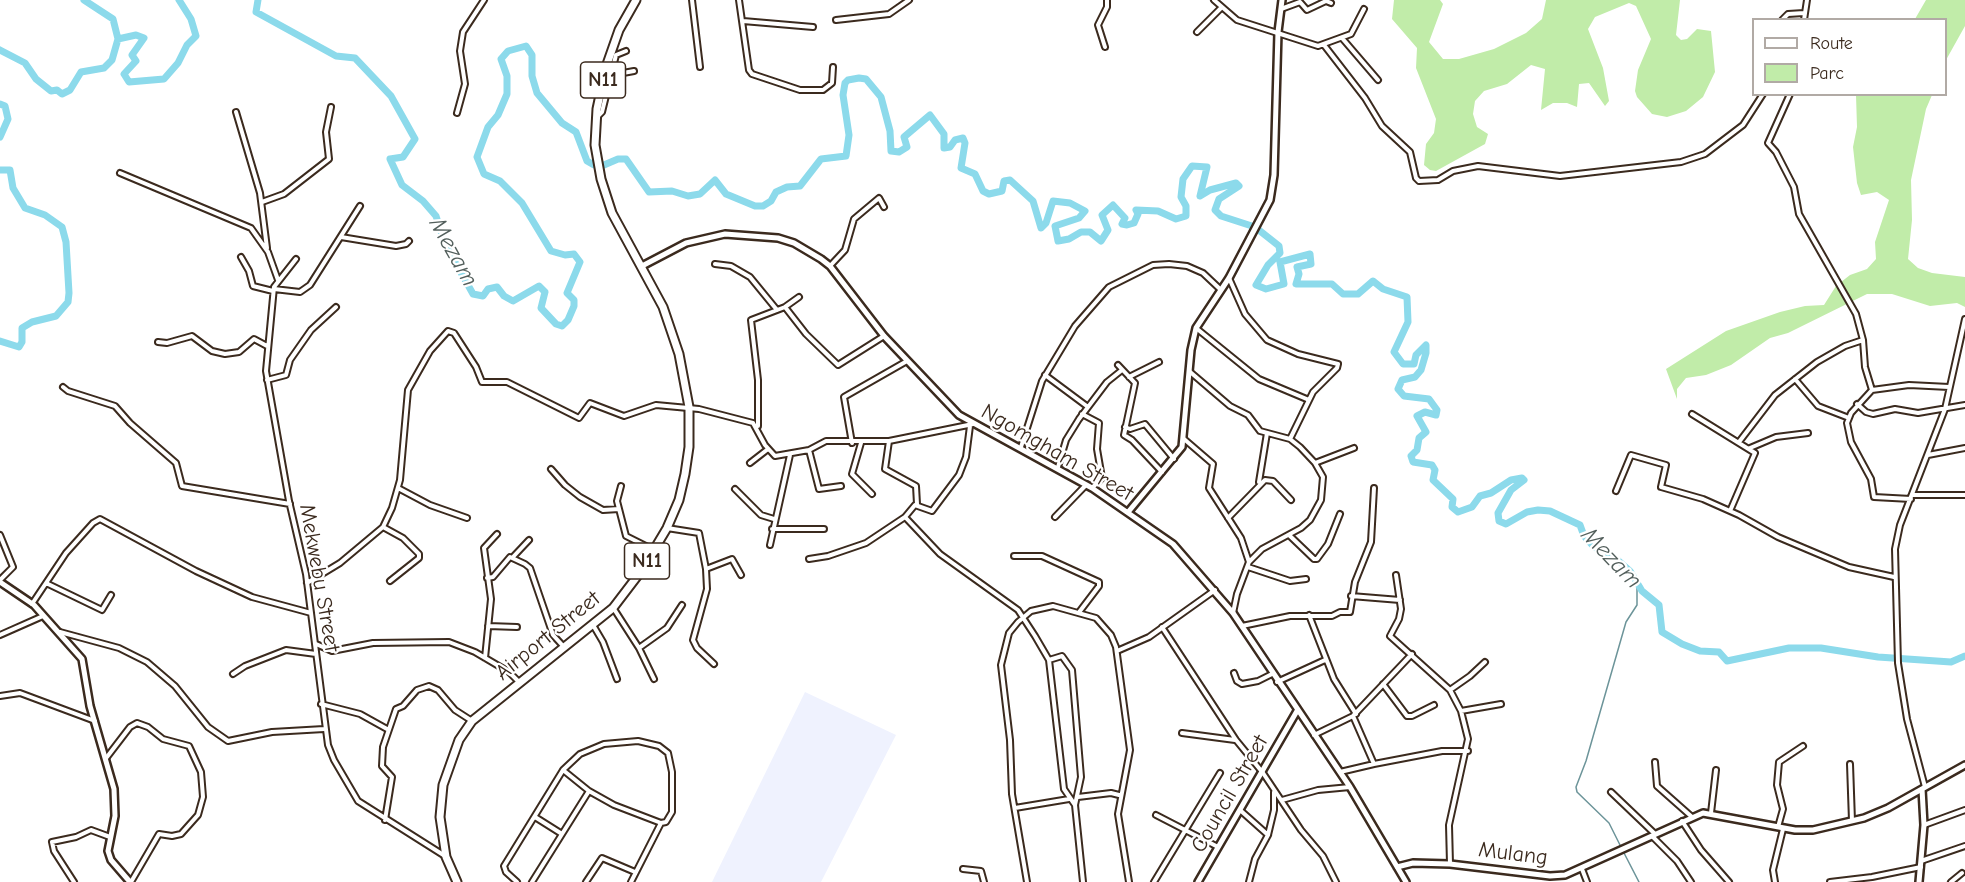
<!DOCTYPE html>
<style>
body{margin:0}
#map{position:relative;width:1965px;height:882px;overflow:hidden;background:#fff;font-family:"Comic Neue",sans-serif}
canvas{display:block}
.legend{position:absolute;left:1752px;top:18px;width:195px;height:78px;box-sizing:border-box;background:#fff;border:2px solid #b1aaa5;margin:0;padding:8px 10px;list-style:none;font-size:18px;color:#3b2a1e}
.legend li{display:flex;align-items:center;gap:12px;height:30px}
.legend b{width:30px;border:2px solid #b1aaa5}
</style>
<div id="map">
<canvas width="1965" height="882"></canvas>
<ul class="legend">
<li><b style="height:8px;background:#fff"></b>Route</li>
<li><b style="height:16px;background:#c1eca9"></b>Parc</li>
</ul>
</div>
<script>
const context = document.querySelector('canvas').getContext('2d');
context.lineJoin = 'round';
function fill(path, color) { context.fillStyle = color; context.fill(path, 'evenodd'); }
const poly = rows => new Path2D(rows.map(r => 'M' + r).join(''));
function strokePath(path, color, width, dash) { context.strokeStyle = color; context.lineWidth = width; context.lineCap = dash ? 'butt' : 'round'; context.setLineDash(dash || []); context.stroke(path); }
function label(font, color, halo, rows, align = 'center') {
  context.font = font + ' "Comic Neue",sans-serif'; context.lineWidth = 4.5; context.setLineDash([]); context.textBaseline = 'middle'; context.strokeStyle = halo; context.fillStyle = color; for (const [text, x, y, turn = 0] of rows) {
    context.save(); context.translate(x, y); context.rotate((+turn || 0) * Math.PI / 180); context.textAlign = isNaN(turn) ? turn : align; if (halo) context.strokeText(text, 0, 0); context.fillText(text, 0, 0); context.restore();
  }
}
const built = poly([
 [805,692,896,735,821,882,712,882]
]);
const green = poly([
 [1394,0,1440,0,1443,4,1429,42,1443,59,1459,59,1494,49,1526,33,1542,19,1546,0,1680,0,1676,35,1681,40,1687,39,1697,29,1711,31,1715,72,1703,97,1686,111,1667,117,1652,114,1637,97,1635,91,1638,70,1651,39,1636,6,1629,3,1595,17,1588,29,1603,68,1609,101,1605,106,1589,83,1579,84,1577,107,1567,103,1553,103,1541,110,1545,69,1531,65,1507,84,1484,91,1475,101,1473,114,1477,127,1488,134,1485,144,1436,171,1430,170,1424,165,1426,144,1434,133,1436,119,1416,68,1417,48,1392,19],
 [1926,0,1965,0,1965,26,1946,60,1946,20,1915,19],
 [1856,95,1932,95,1926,109,1911,180,1912,220,1908,259,1918,268,1932,273,1965,277,1965,307,1957,303,1930,306,1892,294,1867,294,1788,333,1770,338,1731,365,1706,375,1686,378,1677,389,1677,399,1666,369,1726,331,1780,312,1805,306,1824,305,1836,286,1850,275,1867,269,1876,259,1875,242,1889,200,1877,192,1861,195,1857,183,1853,147,1857,127]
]);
const stream = poly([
 [1621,847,1609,823,1577,792,1576,787,1586,761,1626,622,1637,605,1637,588,1634,576],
 [1623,851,1639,882]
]);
const river = poly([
 [258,0,256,12,336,56,355,58,391,96,415,139,403,157,390,159,402,185,423,201,436,216,445,244,473,294,483,296,488,289,497,287,504,296,513,301,539,286,545,292,541,308,556,324,562,326,568,320,574,306,574,300,567,293,580,262,574,254,565,255,551,251,522,203,500,181,484,174,477,157,488,127,498,115,507,94,507,76,501,59,508,51,526,46,532,55,532,76,537,93,562,123,576,132,587,161,594,165,604,165,618,159,626,159,649,192,672,191,688,196,700,194,715,180,726,194,755,206,763,206,771,201,776,192,787,187,800,186,821,159,846,156,849,135,843,95,845,83,848,80,859,78,866,79,881,97,890,131,891,151,899,152,907,147,904,137,930,115,944,134,944,148,950,147,955,140,963,138,965,143,961,168,975,174,983,191,989,194,1002,191,1004,181,1010,180,1033,201,1041,228,1046,223,1053,201,1070,203,1085,211,1079,218,1055,226,1058,241,1069,239,1081,232,1090,232,1101,241,1108,230,1102,215,1113,205,1125,218,1122,224,1127,225,1134,223,1138,214,1136,210,1158,211,1176,219,1186,216,1186,206,1181,197,1183,179,1192,166,1207,167,1200,196,1210,190,1236,183,1239,186,1219,199,1215,210,1221,216,1255,227,1279,246,1280,253,1268,265,1256,285,1266,289,1284,284,1280,262,1310,254,1311,264,1297,267,1299,274,1296,284,1332,284,1343,294,1358,294,1373,281,1383,289,1407,297,1408,322,1394,352,1403,364,1414,364,1416,355,1426,345,1426,353,1421,370,1415,377,1402,380,1398,389,1404,396,1429,399,1437,410,1436,415,1425,412,1417,416,1426,432,1419,438,1417,450,1411,456,1413,462,1432,465,1435,470,1433,480,1453,499,1452,507,1458,512,1472,507,1480,496,1491,493,1511,480,1522,478,1524,480,1511,490,1498,513,1499,521,1506,524,1527,512,1538,510,1550,511,1580,525,1584,536,1594,547,1612,555,1630,571,1642,591,1659,605,1662,632,1682,644,1700,651,1719,652,1727,661,1789,648,1821,648,1878,657,1951,662,1965,656],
 [118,39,136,35,144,38,132,55,136,61,124,74,129,82,164,79,178,63,187,45,196,36,191,19,179,0],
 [0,50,25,63,36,79,51,91,57,90,62,94,70,90,81,72,104,68,112,60,118,39,113,19,84,0],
 [0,104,5,106,8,119,0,137],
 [0,170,10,170,13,188,25,208,45,215,62,227,66,242,69,293,68,302,56,316,32,322,22,328,22,342,19,347,0,341]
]);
const street = poly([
 [692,0,700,67],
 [739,0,749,70,752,74,800,90,823,90,832,83,833,67],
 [1214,0,1237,20,1318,46,1351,34,1364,9],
 [1281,9,1300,2,1307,10,1326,1,1331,3],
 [836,20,889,14,909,0],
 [1782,20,1788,14,1804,13],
 [1804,20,1807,0],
 [743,21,813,27],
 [1197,32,1221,8],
 [1342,38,1378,80],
 [1324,45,1365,98,1382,126,1410,152,1416,178,1419,181,1438,180,1453,171,1478,166,1560,176,1681,162,1705,154,1743,125,1763,94],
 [1105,47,1098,25,1107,7,1107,0],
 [612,75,634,71],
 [1790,94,1768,143,1776,152,1794,187,1799,214,1856,314,1863,340,1865,367,1872,390,1851,413,1847,423,1851,442,1871,479,1874,497,1911,499],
 [236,112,260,193,267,248],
 [457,113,465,84,460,51,463,32,484,0],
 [597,117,602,112,616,55,626,51],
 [120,173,251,228,268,252,278,280],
 [262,202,284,194,329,159,326,132,331,107],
 [341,237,396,246,406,244,409,241],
 [241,257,249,271,253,286,273,291],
 [296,259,274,287,266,371,289,501,306,574,328,745,334,760,358,801,445,856],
 [715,264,731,266,750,277,777,310],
 [830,266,845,250,854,219,879,198,884,207],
 [1229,278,1245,314,1267,340,1298,354,1338,364,1337,368,1313,392,1290,439],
 [274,289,300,292,310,285,360,206],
 [785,307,806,334,838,365,884,336],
 [1196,328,1259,379,1309,400],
 [158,342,167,343,192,336,212,351,225,354,239,352,254,339,267,346],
 [1118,365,1135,383,1124,435,1132,440,1162,472],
 [1189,371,1230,406,1248,415,1260,431,1290,439,1300,447,1315,463,1323,477,1321,500,1310,520,1301,528,1262,549,1249,562],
 [1045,375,1088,407],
 [1129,377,1159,362],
 [1795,379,1818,406,1849,418],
 [267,380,286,375,290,360,311,330,336,307],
 [63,387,68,391,115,406,130,423,176,463,182,486,290,504],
 [1872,390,1909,385,1949,387],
 [1857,404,1866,412,1873,414,1895,409,1918,413,1965,405],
 [1082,414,1099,423,1097,449,1102,478,1092,488],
 [1692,414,1755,453,1730,511],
 [758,426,758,380,751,320,785,307,799,297],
 [1125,427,1130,429,1145,424,1174,459],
 [1184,439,1213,464,1209,488,1241,538,1249,562,1237,594,1233,613],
 [889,441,885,469,916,486,917,504],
 [1739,442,1775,395,1817,362,1845,346,1863,340],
 [852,443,844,397,907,361],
 [861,443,852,474,872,494],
 [1021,447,1042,381,1075,326,1109,287,1153,265,1169,264,1187,266,1203,273,1221,290],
 [1750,448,1776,437,1808,433],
 [809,450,819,489,841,486],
 [1928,455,1965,448],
 [750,463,768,449],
 [1315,463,1354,448],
 [1058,467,1066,440,1079,419,1107,382,1122,370],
 [551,469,565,485,580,497,603,510,619,509],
 [1259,482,1267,433],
 [621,486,617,501,626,536,654,550],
 [398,488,430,505,467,518],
 [735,489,761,515,774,519],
 [1616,491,1631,455,1666,465,1661,487,1703,499,1739,515,1778,537,1849,567,1894,577],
 [1913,495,1965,495],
 [905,517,940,554,1018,610,1035,636,1049,660,1064,789,1075,805],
 [1055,517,1086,485],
 [1228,518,1265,480,1273,481,1291,500],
 [383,527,403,538,419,554,419,558,390,581],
 [667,528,699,533,706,569,707,589,693,640,697,648,714,664],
 [772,529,824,529],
 [0,535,13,567,0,580],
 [1289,535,1314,559,1317,559,1328,544,1340,514],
 [770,545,790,455],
 [1014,556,1042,556,1099,582,1099,586,1080,611],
 [513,557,529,540],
 [809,559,828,556,866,543,905,517,915,505,932,511,959,475,966,457,970,426],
 [1248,567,1290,581,1306,579],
 [706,569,732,559,741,575],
 [1396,575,1401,609,1399,619,1390,636,1450,690,1461,711,1468,739,1449,825,1450,864],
 [487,578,493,577,510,557,525,564,530,568,553,635,564,647],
 [46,583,102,610,111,595],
 [307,583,340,563,383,527,392,508,400,480,408,390,430,351,448,331,454,333,476,367,482,382,507,382,579,418,590,403,624,416,656,405,699,409,753,423,765,445,775,456,809,450,826,441,889,441,973,424],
 [1351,596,1400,600],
 [32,604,66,553,93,523,100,519,196,571,252,597,311,613],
 [614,609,639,648,654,679],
 [1309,615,1334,679,1356,714],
 [593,625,603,642,617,679],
 [488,626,517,627],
 [1242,626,1290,616,1332,616,1340,612,1350,612,1355,582,1371,542,1374,488],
 [1162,627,1236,740,1263,773,1301,830,1323,856,1336,882],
 [60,632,119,648,147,662,175,686,208,727,228,741,272,732,324,729],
 [0,635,43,616],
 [316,644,332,651,373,643,449,642,475,652,509,672,519,682],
 [639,648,667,628,682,605],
 [1117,651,1149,637,1215,590],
 [485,658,491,599,484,548,497,534],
 [1049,660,1062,656,1072,670,1081,777,1075,805,1083,882],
 [1234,673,1237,681,1242,684,1258,681,1272,674],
 [233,674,245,666,286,650,316,654],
 [1277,682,1325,660],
 [1383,684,1407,716,1412,716,1434,705],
 [1450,690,1470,676,1485,662],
 [0,696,20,693,95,721],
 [321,704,360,714,387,729],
 [1461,711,1501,704],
 [1182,733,1235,740],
 [1314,735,1353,716,1412,654],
 [107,757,130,727,137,723,148,727,163,739,189,746,201,772,203,797,198,815,181,834,172,836,159,834,131,882],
 [1655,762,1657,786,1692,817],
 [1374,764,1442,751,1468,751],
 [1850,764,1852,821],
 [563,770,589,791,614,805,661,823],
 [1340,772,1374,764,1353,716],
 [1925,787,1907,719,1898,663,1895,549,1900,525,1945,409,1965,319],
 [1611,792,1655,834],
 [1078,797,1111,793,1119,795],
 [1282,800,1318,790,1350,787],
 [1015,808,1069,799],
 [1240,810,1268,835],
 [1711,813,1716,770],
 [1156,815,1218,847],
 [535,817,562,834],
 [385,820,392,777,382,766,383,747,396,709,403,706,417,690,429,686,438,690,455,710,472,721],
 [1682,821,1701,850,1729,882],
 [1924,825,1965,810],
 [1778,827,1783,809,1777,785,1779,762,1803,746],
 [1652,836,1677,861,1691,882],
 [1921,861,1965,846],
 [963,869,981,871,984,882],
 [1582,869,1587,882],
 [74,882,54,851,52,842,76,837,91,830,110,837],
 [517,882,506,872,504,866,563,770,580,754,604,744,638,741,659,746,668,753,672,772,672,812,666,822,661,823,631,882],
 [532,882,589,791],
 [586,882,602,858,635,872],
 [1027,882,1012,794,1010,740,1001,665,1009,633,1018,622,1031,611,1053,606,1096,618,1111,635,1116,647,1130,750,1118,814,1129,882],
 [1154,882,1220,773],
 [1249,882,1255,859,1268,835,1274,810,1274,792],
 [1775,882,1773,870,1783,829],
 [1830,882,1872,877,1921,867],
 [1951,882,1962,873]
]);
const secondary = poly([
 [642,266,686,243,725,234,778,238,794,243,821,259,830,266,884,336,959,415,1092,488,1173,544,1233,613,1350,787,1406,882],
 [1129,511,1182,447,1191,350,1196,328,1229,278,1270,200,1274,175,1278,32,1282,0],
 [0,582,34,605,82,659,90,706,114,789,115,816,108,851,111,860,130,882],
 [1397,867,1413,863,1450,864,1550,876,1565,875,1703,813,1795,830,1813,830,1864,818,1888,808,1965,765],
 [1198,882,1297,711],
 [1919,882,1924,825,1922,789]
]);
const highway = poly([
 [457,882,446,857,440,817,443,785,459,740,472,721,613,608,642,570,667,528,679,500,685,474,689,447,689,407,679,354,663,307,612,213,601,179,595,145,597,109,606,67,619,30,636,0]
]);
const shields = [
 [603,80,45],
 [647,561,45]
];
const shieldNames = [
 ["N11",603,80],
 ["N11",647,561]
];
const streetNames = [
 ["Ngomgham Street",1057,453,30],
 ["Mekwebu Street",319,578,80],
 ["Airport Street",548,636,-39],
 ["Council Street",1230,794,-60],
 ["Mulang",1513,854,7]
];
const waterNames = [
 ["Mezam",453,252,61],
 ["Mezam",1611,558,46]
];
fill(built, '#eff2fe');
fill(green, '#c1eca9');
strokePath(stream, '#6c9499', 1.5);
strokePath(river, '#8cdaeb', 7);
strokePath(street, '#3b2a1e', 8);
strokePath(secondary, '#3b2a1e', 10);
strokePath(highway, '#3b2a1e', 11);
strokePath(street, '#fff', 4);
strokePath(secondary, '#fff', 5);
strokePath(highway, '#fff', 7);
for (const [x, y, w] of shields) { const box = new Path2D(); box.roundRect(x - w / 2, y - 18, w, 36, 4.5); context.fillStyle = '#fff'; context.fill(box); strokePath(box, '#3b2a1e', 1.5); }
label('bold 21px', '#3b2a1e', null, shieldNames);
label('22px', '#3b2a1e', '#fff', streetNames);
label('italic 24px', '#535f5c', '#fff', waterNames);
</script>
